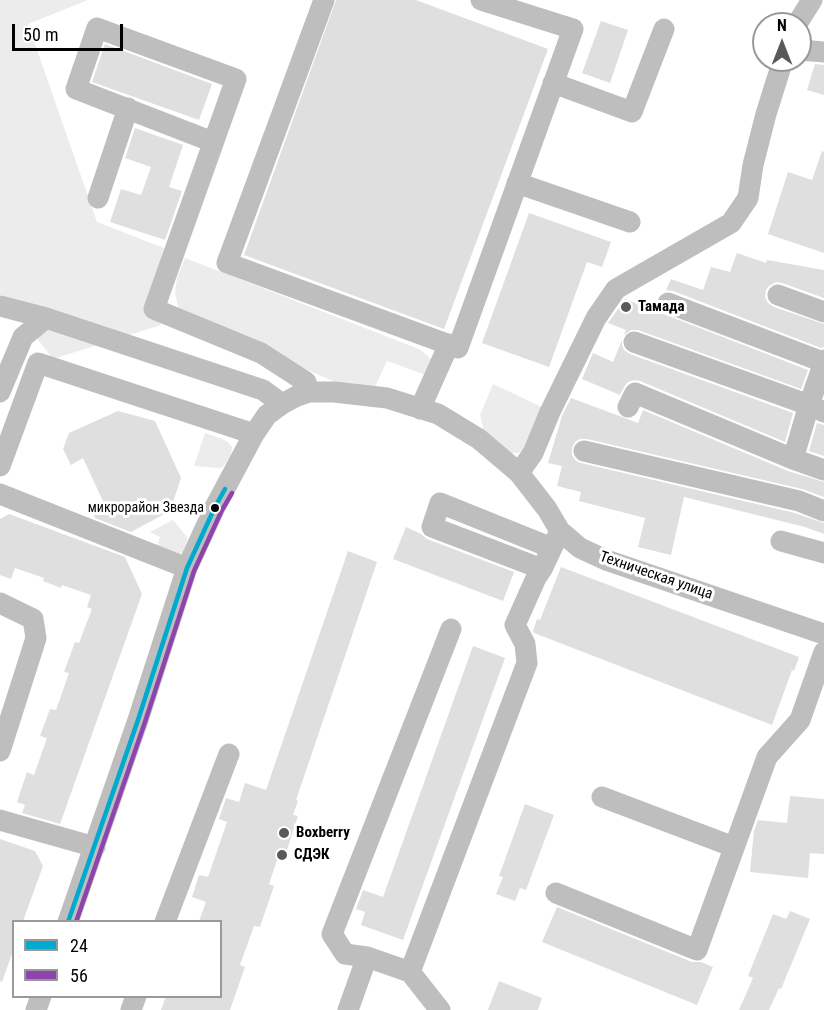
<!DOCTYPE html>
<meta charset="utf-8">
<style>
body{margin:0}
#map{position:relative;width:824px;height:1010px;overflow:hidden;background:#fff;font-family:"Roboto Condensed",sans-serif}
canvas{display:block}
.legend{position:absolute;left:12px;top:920px;width:210px;height:78px;box-sizing:border-box;background:#fff;border:2px solid #999;margin:0;padding:8px 10px;list-style:none;font-size:18px;color:#000}
.legend li{display:flex;align-items:center;gap:12px;height:30px}
.legend b{width:30px;border:2px solid #999}
.north{position:absolute;left:752px;top:12px;width:60px;height:60px;box-sizing:border-box;background:#fff;border:2px solid #999;border-radius:50%;rotate:0deg;font-size:16px;font-weight:700;line-height:24px;text-align:center;color:#000}
.north::after{content:'';display:block;margin:auto;width:21px;height:27px;background:#595959;clip-path:polygon(50% 0,100% 100%,50% 72%,0 100%)}
.scale{position:absolute;left:12px;top:24px;width:111px;height:27px;box-sizing:border-box;border:3px solid #000;border-top:0;padding-left:8px;font-size:18px;line-height:21px;white-space:nowrap;color:#000;-webkit-text-stroke:4px #fff;paint-order:stroke}
</style>
<div id="map">
<canvas width="824" height="1010"></canvas>
<ul class="legend">
<li><b style="height:8px;background:#00a9ce"></b>24</li>
<li><b style="height:8px;background:#8e44ad"></b>56</li>
</ul>
<div class="north">N</div>
<div class="scale">50 m</div>
</div>
<script>
const context = document.querySelector('canvas').getContext('2d');
context.lineJoin = 'round';
function fill(path, color) { context.fillStyle = color; context.fill(path, 'evenodd'); }
const poly = rows => new Path2D(rows.map(r => 'M' + r).join(''));
function strokePath(path, color, width, dash) { context.strokeStyle = color; context.lineWidth = width; context.lineCap = dash ? 'butt' : 'round'; context.setLineDash(dash || []); context.stroke(path); }
function label(font, color, halo, rows, align = 'center') {
  context.font = font + ' "Roboto Condensed",sans-serif'; context.lineWidth = 6; context.setLineDash([]); context.textBaseline = 'middle'; context.strokeStyle = halo; context.fillStyle = color; for (const [text, x, y, turn = 0] of rows) {
    context.save(); context.translate(x, y); context.rotate((+turn || 0) * Math.PI / 180); context.textAlign = isNaN(turn) ? turn : align; if (halo) context.strokeText(text, 0, 0); context.fillText(text, 0, 0); context.restore();
  }
}
const green = poly([
 [0,0,88,0,28,24,97,222,164,248,157,274,154,315,161,325,53,359,4,296,0,295],
 [185,258,419,349,431,359,426,375,387,361,374,389,335,382,182,315,178,306,175,293,177,278],
 [493,384,546,409,523,450,518,453,508,453,484,432,480,415],
 [205,433,222,439,228,442,232,447,231,455,223,467,219,468,194,466],
 [173,520,188,538,183,552,179,554,155,552,160,537,150,532]
]);
const building = poly([
 [336,0,416,0,548,49,444,329,244,255],
 [601,21,628,30,610,83,582,73],
 [105,44,212,84,199,120,92,82],
 [815,64,824,65,824,95,807,90],
 [135,128,183,145,169,187,182,191,165,240,110,222,121,189,141,195,151,167,125,158],
 [822,151,824,152,824,253,768,234,788,172,812,180],
 [529,213,611,242,602,267,587,262,549,367,482,343],
 [737,253,766,263,767,260,824,270,824,298,782,283,776,282,769,286,766,290,765,297,768,303,774,307,824,324,824,347,821,348,673,291,666,290,671,279,703,290,711,267,730,272],
 [625,299,808,370,801,389,638,330,631,330,624,335,626,330,608,323],
 [622,340,622,345,624,350,630,354,793,413,785,442,640,381,634,380,628,382,624,387,620,395,582,379,593,353,613,362],
 [571,398,638,423,643,410,788,471,824,482,824,497,802,489,587,439,580,439,575,442,572,448,572,455,576,461,581,463,795,513,824,523,824,534,805,527,684,497,671,555,638,547,645,518,579,501,581,492,557,486,562,466,548,463,562,416],
 [118,411,155,421,181,478,170,511,131,532,95,518,94,515,107,510,83,458,71,465,63,449,69,433],
 [817,423,824,425,824,456,809,451],
 [9,514,125,557,142,594,60,824,22,813,25,805,17,802,27,772,34,775,47,738,40,736,50,709,56,710,69,673,64,672,75,642,79,643,92,609,87,607,91,595,62,585,61,588,43,581,44,578,15,568,11,579,0,575,0,519],
 [406,527,421,534,427,539,514,572,503,601,393,559],
 [348,551,377,562,296,800,298,801,293,815,298,816,284,859,278,857,269,884,274,886,260,927,254,926,240,965,245,967,230,1010,161,1010,166,996,220,996,220,921,199,921,206,902,192,897,199,875,208,877,227,822,219,819,226,798,239,802,245,783,266,790],
 [561,567,799,657,794,671,792,670,772,725,534,633,533,631,537,619,540,620],
 [473,646,505,658,403,940,361,925,365,912,356,909,363,890,383,897],
 [790,796,824,799,824,854,810,853,808,878,750,872,754,831,758,820,787,823],
 [525,804,554,815,526,890,520,888,515,901,496,894,503,877,499,876],
 [0,839,35,851,43,866,23,921,14,921,14,948,2,982,0,981],
 [557,907,692,962,701,962,713,967,697,1005,542,942],
 [790,911,810,919,781,989,779,988,769,1010,739,1010,753,978,748,976,773,914,786,919],
 [499,981,542,998,538,1010,488,1010]
]);
const minor = poly([
 [324,0,227,263,458,348,573,29,481,0],
 [797,24,812,0],
 [800,50,824,52],
 [553,83,632,112,664,29],
 [213,142,76,89,97,28,236,79,154,309,261,353,306,382,309,392],
 [517,183,630,222],
 [98,198,128,108],
 [778,295,824,312],
 [668,303,823,362,824,360],
 [0,306,46,318],
 [824,362,809,405,824,412],
 [0,392,23,337,46,318,263,390,282,404],
 [628,407,635,393,793,459,809,405,634,342],
 [420,409,449,344],
 [584,451,799,501,824,511],
 [793,459,824,470],
 [0,466,38,363,254,434],
 [519,473,533,453,550,412,596,318,616,289,731,223,748,198,753,165,766,114,783,60],
 [0,494,187,568],
 [781,541,824,553],
 [542,569,432,527,440,503,552,548],
 [0,603,33,619,36,638,0,751],
 [602,797,734,847],
 [0,820,95,847],
 [556,893,697,950,767,757,800,720,824,652],
 [68,922,138,720,187,568,215,507,254,434,267,415,282,404,297,396,309,392,334,392,387,398,438,414,479,439,519,473,547,509,560,531,580,548,606,560,824,634],
 [165,922,229,754],
 [367,957,345,954,332,934,451,629],
 [36,1010,41,996],
 [131,1010,136,996],
 [348,1010,367,957,410,972],
 [440,1010,410,972,527,663,525,644,515,625,536,578,542,569,560,531]
]);
const bus1 = poly([
 [68,922,138,720,187,568,215,507,225,489]
]);
const bus2 = poly([
 [76,922,145,722,194,571,222,510,232,493]
]);
const markers = [
 [626,307,6,"#595959"],
 [215,508,5,"#000"],
 [284,833,6,"#595959"],
 [282,855,6,"#595959"]
];
const busNames = [
 ["микрорайон Звезда",204,508]
];
const poiNames = [
 ["Тамада",638,307],
 ["Boxberry",296,833],
 ["СДЭК",294,855]
];
const streetNames = [
 ["Техническая улица",656,576,19]
];
fill(green, '#ececec');
fill(building, '#dfdfdf');
strokePath(minor, '#bebebe', 21);
strokePath(bus1, '#00a9ce', 4.5);
strokePath(bus2, '#8e44ad', 4.5);
for (const [x, y, r, color] of markers) { const dot = new Path2D(); dot.arc(x, y, r, 0, 2 * Math.PI); context.fillStyle = color; context.fill(dot); strokePath(dot, '#fff', 2); }
label('14px', '#000', '#fff', busNames, 'right');
label('bold 15px', '#000', '#fff', poiNames, 'left');
label('15px', '#000', '#fff', streetNames);
</script>
